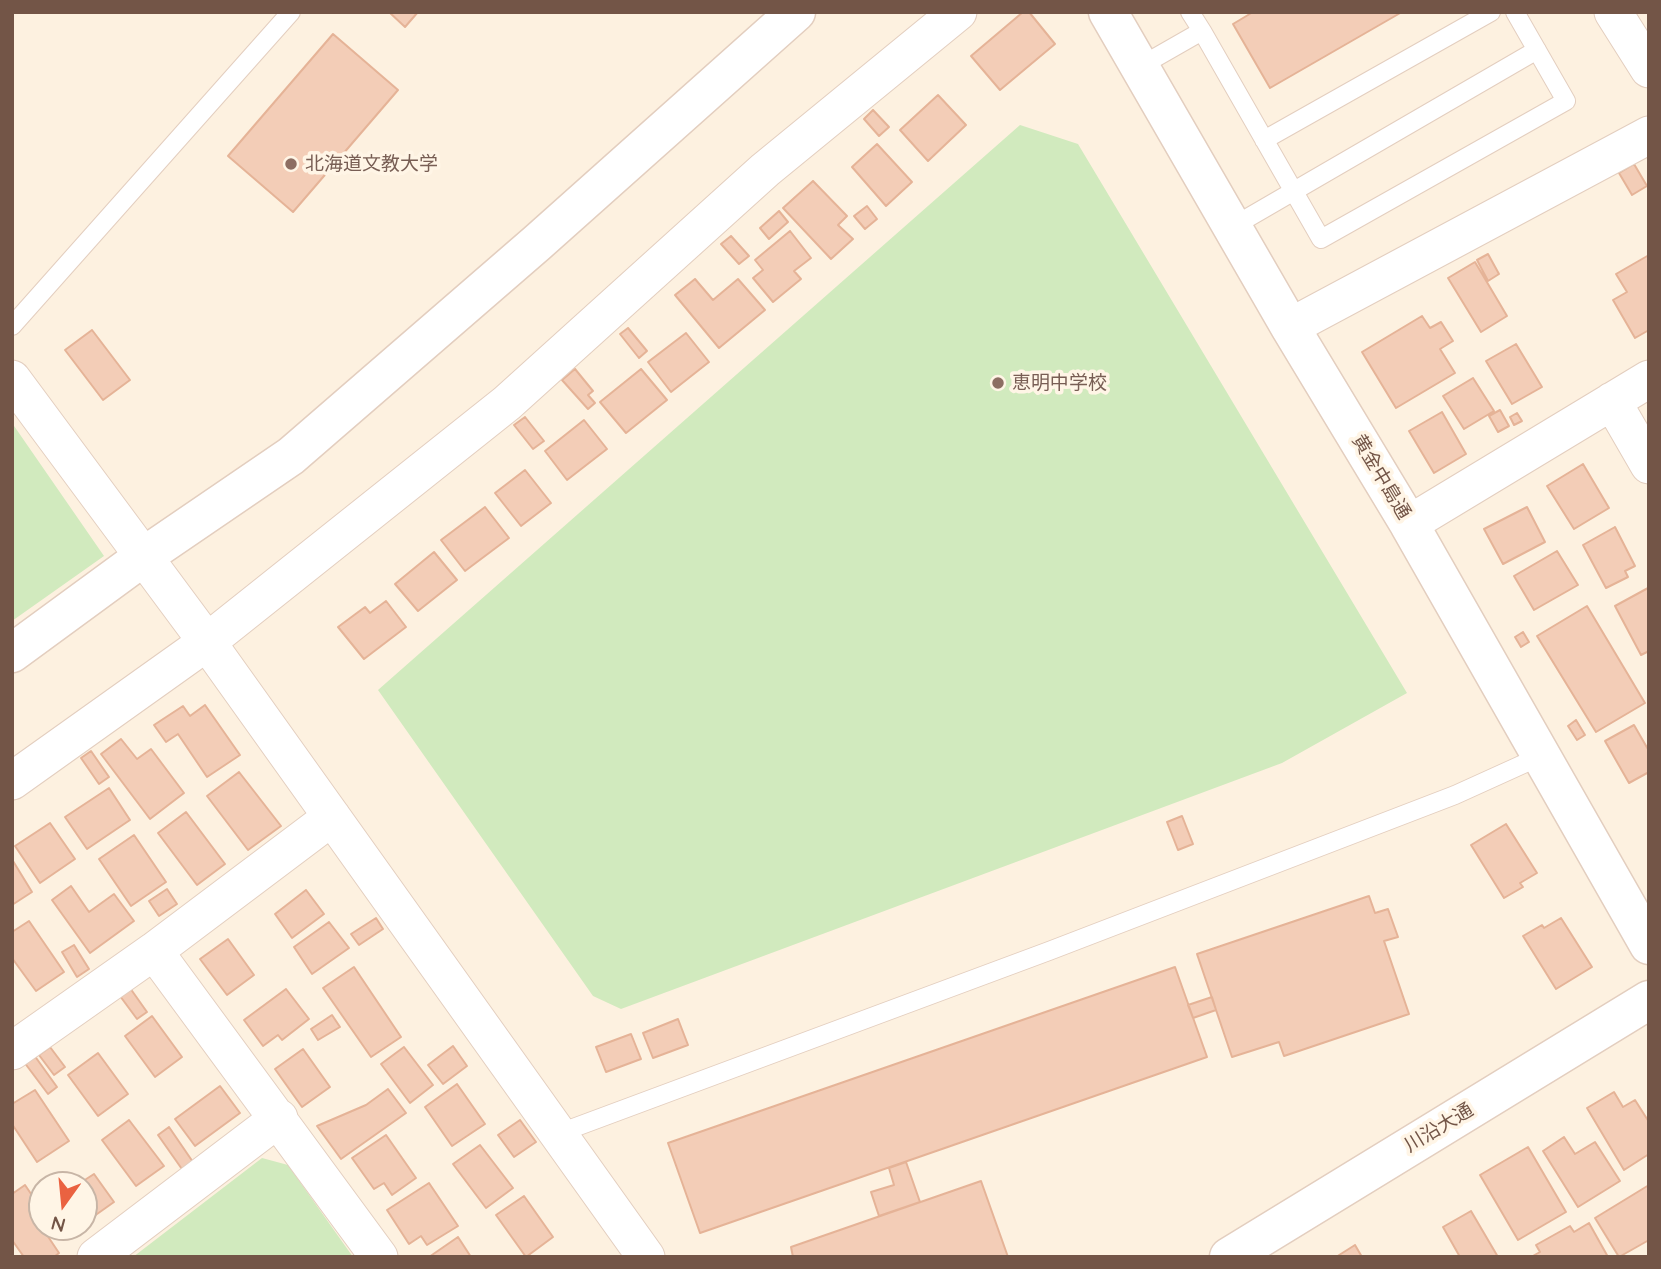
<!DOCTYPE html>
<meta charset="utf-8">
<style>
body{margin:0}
#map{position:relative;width:1661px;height:1269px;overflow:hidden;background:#fdf1e0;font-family:Quicksand,sans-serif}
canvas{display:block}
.frame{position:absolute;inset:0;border:14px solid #735547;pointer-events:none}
.north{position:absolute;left:28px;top:1171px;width:70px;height:70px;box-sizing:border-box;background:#fff5e6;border:2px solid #c7b5a6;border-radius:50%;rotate:195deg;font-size:19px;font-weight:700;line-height:28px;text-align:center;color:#735547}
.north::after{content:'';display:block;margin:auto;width:24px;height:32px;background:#ea6241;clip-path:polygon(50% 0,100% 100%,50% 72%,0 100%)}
</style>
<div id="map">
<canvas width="1661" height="1269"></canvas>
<div class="frame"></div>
<div class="north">N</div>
</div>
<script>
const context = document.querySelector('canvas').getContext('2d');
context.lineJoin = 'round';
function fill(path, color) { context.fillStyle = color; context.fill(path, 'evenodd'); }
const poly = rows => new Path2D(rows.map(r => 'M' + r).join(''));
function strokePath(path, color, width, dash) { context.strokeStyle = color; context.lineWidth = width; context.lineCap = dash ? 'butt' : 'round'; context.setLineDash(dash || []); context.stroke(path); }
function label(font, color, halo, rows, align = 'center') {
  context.font = font + ' Quicksand,"Noto Sans JP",sans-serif'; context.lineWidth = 7; context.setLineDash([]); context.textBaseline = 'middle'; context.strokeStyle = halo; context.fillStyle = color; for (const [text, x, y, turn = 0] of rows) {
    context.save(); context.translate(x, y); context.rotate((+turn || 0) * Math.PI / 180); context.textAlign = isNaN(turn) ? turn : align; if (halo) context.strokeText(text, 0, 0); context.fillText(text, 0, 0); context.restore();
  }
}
const green = poly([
 [1020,125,1078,144,1407,693,1282,763,621,1009,593,996,378,690],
 [12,423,104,556,12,621],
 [262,1158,288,1165,353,1257,133,1257]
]);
const building = poly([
 [389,12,418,12,405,27,389,12],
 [1023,12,1029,12,1055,44,1000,90,971,56,1023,12],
 [1253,12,1402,12,1270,88,1233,24,1253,12],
 [333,34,398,90,293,212,228,156,333,34],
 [938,95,966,125,928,161,900,130,938,95],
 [873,110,889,127,879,136,864,119,873,110],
 [877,144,912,182,886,206,852,167,877,144],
 [1634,164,1647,186,1632,195,1619,173,1634,164],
 [813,181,847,216,838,225,853,239,831,259,783,208,813,181],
 [867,206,877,219,865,229,854,216,867,206],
 [779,211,788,222,769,239,760,228,779,211],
 [790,231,811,258,794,271,801,279,773,302,753,278,763,270,755,260,790,231],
 [731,236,749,256,739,264,721,244,731,236],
 [1488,254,1499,274,1488,281,1477,260,1488,254],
 [1649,255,1649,330,1635,338,1613,300,1627,292,1616,274,1649,255],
 [1475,262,1507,316,1481,332,1448,278,1475,262],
 [695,279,713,300,738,279,765,310,719,348,675,295,695,279],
 [1422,316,1430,328,1441,322,1453,341,1440,349,1455,373,1396,408,1362,352,1422,316],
 [628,328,647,351,639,358,620,334,628,328],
 [92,330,130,380,103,400,65,350,92,330],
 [686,333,709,362,671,392,648,362,686,333],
 [1516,344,1542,387,1512,404,1486,361,1516,344],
 [575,369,593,391,588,395,595,403,588,409,562,380,575,369],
 [641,369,667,400,626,433,600,402,641,369],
 [1473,378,1494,411,1464,429,1443,396,1473,378],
 [1500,410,1509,426,1498,432,1489,416,1500,410],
 [1442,412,1466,454,1434,473,1409,431,1442,412],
 [1517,413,1522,421,1514,425,1510,417,1517,413],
 [525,417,544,441,533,449,514,425,525,417],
 [584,420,607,449,567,480,545,451,584,420],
 [1583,464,1609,508,1574,529,1547,486,1583,464],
 [525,470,551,503,521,526,495,493,525,470],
 [485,507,509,538,465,571,441,540,485,507],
 [1527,507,1545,542,1503,564,1484,529,1527,507],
 [1615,527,1635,566,1625,571,1628,577,1606,588,1583,545,1615,527],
 [1557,551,1578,585,1534,610,1514,576,1557,551],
 [434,552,457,580,418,611,395,584,434,552],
 [1648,588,1649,651,1641,655,1615,606,1648,588],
 [386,601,406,627,364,659,338,627,365,607,370,613,386,601],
 [1587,606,1645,703,1596,732,1537,636,1587,606],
 [1523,632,1529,642,1521,647,1515,637,1523,632],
 [205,705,240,755,207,777,178,734,166,742,154,725,183,706,190,716,205,705],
 [1576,720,1585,735,1577,740,1568,726,1576,720],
 [1634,725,1649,751,1649,772,1629,783,1605,741,1634,725],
 [121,739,137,759,151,749,184,793,150,819,101,754,121,739],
 [91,751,109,777,99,784,81,758,91,751],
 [239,772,281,826,248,850,207,796,239,772],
 [109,788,130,820,87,849,65,817,109,788],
 [186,812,225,864,197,885,158,833,186,812],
 [1182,816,1193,844,1178,850,1167,822,1182,816],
 [50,823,75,859,40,883,15,846,50,823],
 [1506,824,1537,873,1520,883,1523,887,1504,898,1471,845,1506,824],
 [134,835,166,882,131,906,99,859,134,835],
 [13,861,32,892,12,905,12,862,13,861],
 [71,886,89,912,114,894,134,921,90,953,52,900,71,886],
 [167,889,177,904,159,916,149,901,167,889],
 [306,890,324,914,292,938,275,914,306,890],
 [1369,896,1375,913,1388,909,1398,937,1384,941,1409,1014,1284,1056,1279,1042,1232,1057,1197,954,1369,896],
 [376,918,383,929,359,945,351,934,376,918],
 [1561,918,1592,967,1556,989,1523,936,1542,925,1544,928,1561,918],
 [29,921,64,972,36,991,12,958,12,932,29,921],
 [329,922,349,948,312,974,294,947,329,922],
 [228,939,254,975,227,995,200,959,228,939],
 [74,945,89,969,77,977,62,952,74,945],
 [354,967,401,1037,371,1057,323,988,354,967],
 [1175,967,1207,1057,700,1233,668,1143,1175,967],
 [130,988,147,1012,137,1019,120,996,130,988],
 [286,989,309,1019,282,1040,278,1035,263,1046,244,1020,286,989],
 [1212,997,1216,1010,1193,1018,1188,1005,1212,997],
 [332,1015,340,1027,318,1040,311,1029,332,1015],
 [152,1016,182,1057,155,1077,125,1036,152,1016],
 [678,1019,688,1045,653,1058,643,1033,678,1019],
 [631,1034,641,1059,606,1072,596,1047,631,1034],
 [453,1046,467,1066,443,1084,428,1065,453,1046],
 [50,1047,65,1067,54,1075,39,1055,50,1047],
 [404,1047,433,1085,410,1103,381,1064,404,1047],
 [303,1049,330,1087,302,1107,275,1069,303,1049],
 [98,1053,128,1094,98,1116,68,1075,98,1053],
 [34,1055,57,1087,48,1094,24,1062,34,1055],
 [457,1084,485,1124,452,1146,425,1107,457,1084],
 [220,1086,240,1113,195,1146,175,1119,220,1086],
 [388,1089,406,1113,341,1159,317,1126,366,1105,388,1089],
 [35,1090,69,1141,37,1162,12,1124,12,1104,35,1090],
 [1614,1092,1623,1107,1635,1100,1649,1122,1649,1154,1624,1170,1587,1108,1614,1092],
 [129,1120,164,1166,136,1186,102,1140,129,1120],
 [520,1120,536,1142,514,1157,498,1135,520,1120],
 [169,1127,195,1165,184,1172,158,1135,169,1127],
 [386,1135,416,1178,392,1195,384,1183,374,1189,352,1158,386,1135],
 [1564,1137,1575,1154,1595,1142,1620,1181,1578,1207,1543,1151,1564,1137],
 [480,1145,513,1188,486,1208,453,1164,480,1145],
 [1528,1147,1566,1212,1518,1240,1480,1175,1528,1147],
 [906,1162,920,1202,879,1216,871,1192,894,1185,889,1168,906,1162],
 [94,1174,114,1202,90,1219,84,1210,84,1185,77,1185,94,1174],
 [981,1181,1008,1257,793,1257,791,1247,981,1181],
 [429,1183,458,1226,427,1245,421,1236,409,1244,387,1210,429,1183],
 [25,1185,42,1210,42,1217,37,1220,59,1253,54,1257,24,1257,12,1240,12,1194,25,1185],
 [1649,1185,1649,1240,1619,1257,1595,1218,1649,1185],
 [524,1196,553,1237,526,1257,496,1215,524,1196],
 [1471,1211,1498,1257,1460,1257,1443,1227,1471,1211],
 [1589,1223,1608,1257,1531,1257,1540,1252,1536,1245,1570,1226,1574,1232,1589,1223],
 [458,1237,471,1257,429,1257,458,1237],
 [1355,1245,1362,1257,1336,1257,1355,1245]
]);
const service = poly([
 [1190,12,1202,31],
 [1139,67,1202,31,1321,239,1566,101,1515,12],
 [1264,140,1491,12],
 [1232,227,1537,50],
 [12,326,291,12],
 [557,1134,1049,951,1455,795,1541,756]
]);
const minor = poly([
 [1613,12,1649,69],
 [1290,327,1649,135],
 [12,379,207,642,646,1257],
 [1612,401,1649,465],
 [1409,524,1649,379],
 [12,781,207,642,507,403,765,170,958,12],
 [154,951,379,1257],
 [12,1051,154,951,332,817],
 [96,1257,279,1118]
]);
const tertiary = poly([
 [1108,12,1290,327,1409,524,1649,945],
 [12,653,143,557,291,456,537,243,796,12],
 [1229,1257,1649,1000]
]);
const markers = [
 [291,164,7,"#8d6e63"],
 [998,383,7,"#8d6e63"]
];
const educationNames = [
 ["北海道文教大学",305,164],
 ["恵明中学校",1012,383]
];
const streetNames = [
 ["黄金中島通",1381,477,59],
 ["川沿大通",1439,1128,-31]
];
fill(green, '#d1eabe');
fill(building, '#f3cdb7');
strokePath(building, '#e5b397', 2);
strokePath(service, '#e3cebf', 20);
strokePath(minor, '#e3cebf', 39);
strokePath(tertiary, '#e3cebf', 41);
strokePath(service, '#fff', 18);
strokePath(minor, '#fff', 37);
strokePath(tertiary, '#fff', 38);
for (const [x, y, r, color] of markers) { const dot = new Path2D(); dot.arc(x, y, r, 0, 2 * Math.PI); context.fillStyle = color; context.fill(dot); strokePath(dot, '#fff5e6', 2.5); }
label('19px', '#785e54', '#fff5e6', educationNames, 'left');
label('19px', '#735547', '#fff5e6', streetNames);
</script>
